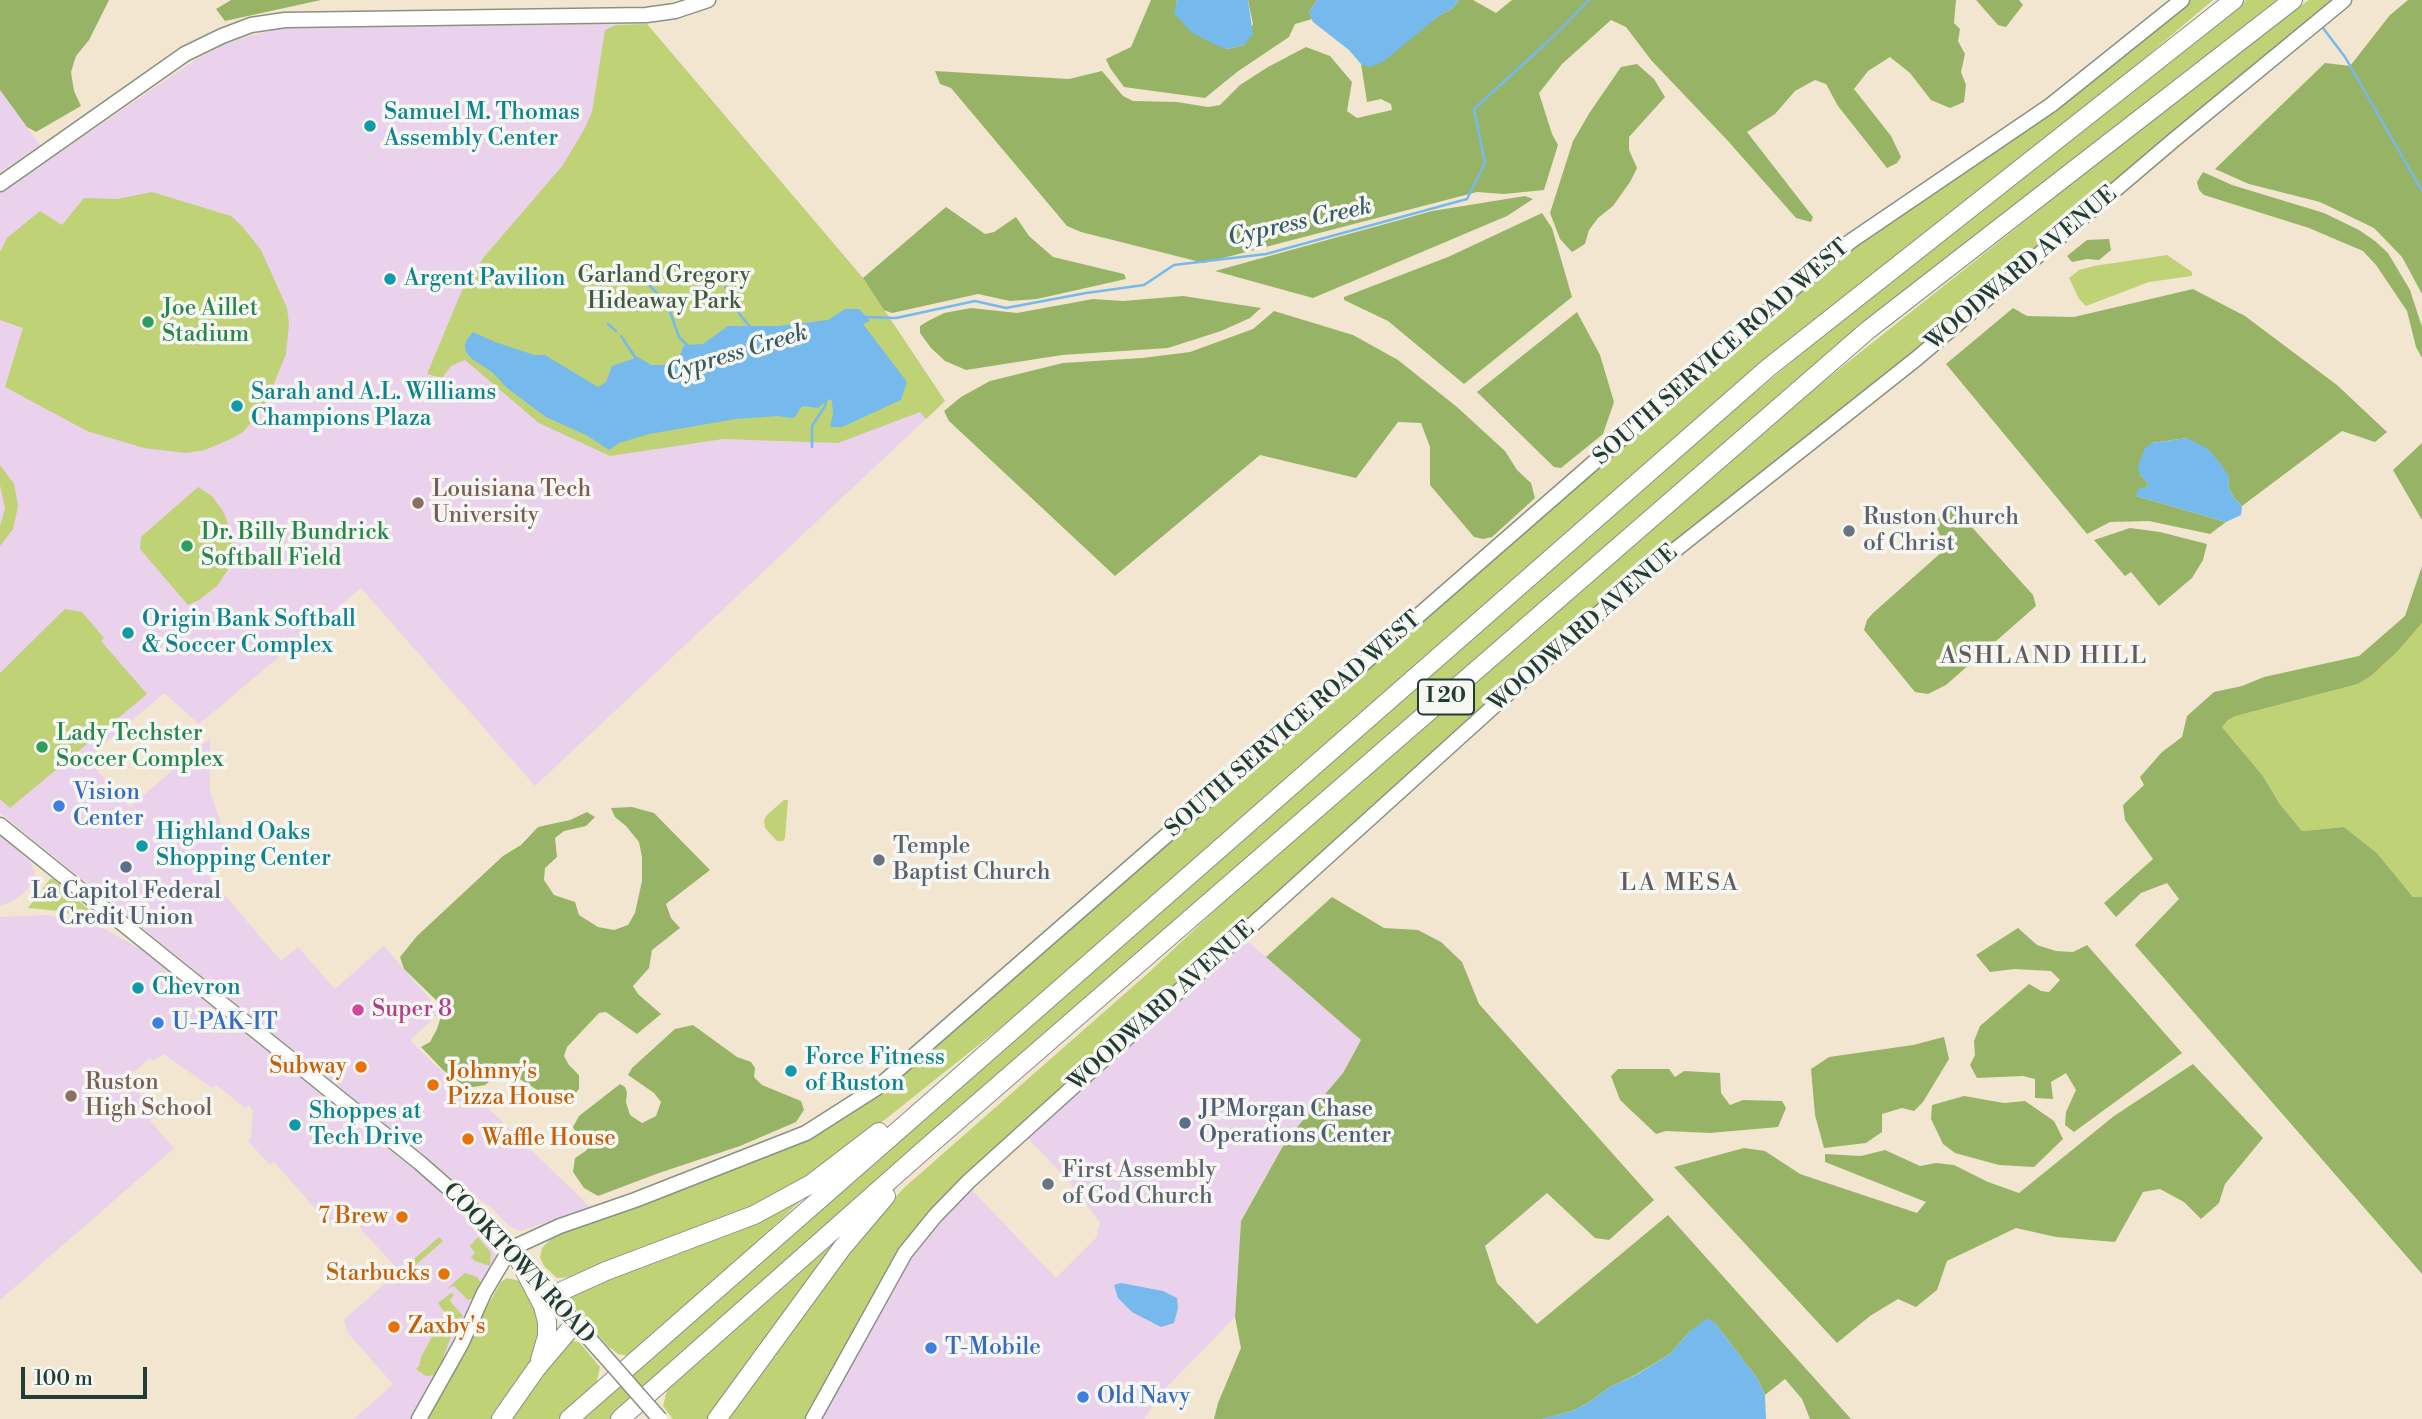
<!DOCTYPE html>
<style>
body{margin:0}
#map{position:relative;width:2422px;height:1419px;overflow:hidden;background:#f2e6d0;font-family:"Libre Bodoni",serif}
canvas{display:block}
.scale{position:absolute;left:21px;top:1367px;width:126px;height:32px;box-sizing:border-box;border:4px solid #1f3d34;border-top:0;padding-left:9px;font-size:21px;line-height:24px;white-space:nowrap;color:#1f3d34;-webkit-text-stroke:5px #f6f6f2;paint-order:stroke}
</style>
<div id="map">
<canvas width="2422" height="1419"></canvas>
<div class="scale">100 m</div>
</div>
<script>
const context = document.querySelector('canvas').getContext('2d');
context.lineJoin = 'round';
function fill(path, color) { context.fillStyle = color; context.fill(path, 'evenodd'); }
const poly = rows => new Path2D(rows.map(r => 'M' + r).join(''));
function strokePath(path, color, width, dash) { context.strokeStyle = color; context.lineWidth = width; context.lineCap = dash ? 'butt' : 'round'; context.setLineDash(dash || []); context.stroke(path); }
function label(font, color, halo, rows, align = 'center') {
  context.font = font + ' "Libre Bodoni",serif'; context.lineWidth = 7; context.setLineDash([]); context.textBaseline = 'middle'; context.strokeStyle = halo; context.fillStyle = color; for (const [text, x, y, turn = 0] of rows) {
    context.save(); context.translate(x, y); context.rotate((+turn || 0) * Math.PI / 180); context.textAlign = isNaN(turn) ? turn : align; if (halo) context.strokeText(text, 0, 0); context.fillText(text, 0, 0); context.restore();
  }
}
const built = poly([
 [647,24,863,278,945,401,535,786,361,588,199,724,164,693,87,759,130,807,210,738,210,792,234,859,209,877,281,961,298,947,335,989,384,946,441,1012,410,1040,437,1067,491,1111,590,1207,521,1231,509,1226,493,1209,464,1188,0,813,0,193,195,60,226,43,254,35,278,29,310,26],
 [0,90,40,145,0,172],
 [0,835,31,862,35,875,32,883,25,892,13,901,0,906],
 [47,915,77,920,105,929,140,949,425,1178,450,1201,494,1250,496,1257,494,1267,414,1419,354,1419,393,1384,348,1333,344,1320,399,1271,352,1219,331,1226,274,1162,270,1165,248,1141,251,1138,253,1111,249,1105,245,1108,216,1085,212,1088,164,1054,153,1061,150,1058,127,1078,158,1114,150,1121,174,1148,0,1300,0,917],
 [1244,938,1361,1040,1343,1073,1287,1139,1241,1220,1235,1317,1164,1390,1144,1419,818,1419,913,1251,969,1187,1056,1278,1096,1238,1100,1222,1066,1178,1026,1136]
]);
const green = poly([
 [2189,0,2213,0,1030,1004,828,1165,742,1213,574,1277,557,1278,544,1266,540,1258,542,1248,552,1238,633,1203,816,1131,1846,252],
 [2246,0,2280,0,2001,220,612,1419,580,1419,1616,509,1874,293],
 [2309,0,2336,0,1875,384,1514,679,964,1176,919,1223,902,1245,856,1325,809,1419,723,1419,859,1238,885,1208,905,1187,1146,975,1228,898,1798,402,2246,45],
 [647,24,863,278,945,401,926,419,920,412,838,443,723,439,610,456,539,423,465,360,451,366,442,378,427,374,463,288,484,257,563,165,585,128,592,112,605,30,616,25],
 [152,192,231,216,241,225,261,250,287,308,289,324,286,354,264,408,243,432,233,438,205,450,186,453,144,448,87,431,5,387,23,328,0,320,0,252,7,238,40,211,62,225,84,198,117,199],
 [2167,255,2192,272,2192,276,2149,282,2086,306,2079,299,2069,278,2079,270,2094,266],
 [0,465,14,484,18,506,13,529,0,546,0,526,5,509,0,485],
 [198,487,212,496,224,513,232,535,233,552,227,571,217,586,199,600,188,605,140,549,141,537],
 [65,609,82,612,104,638,101,641,147,694,10,808,0,799,0,673],
 [2422,623,2422,897,2413,897,2377,853,2344,827,2302,831,2279,803,2263,776,2222,727,2228,720,2236,716,2358,684,2372,675,2398,651],
 [784,800,788,800,785,838,783,841,777,841,765,828,764,820,767,815],
 [50,879,53,879,105,923,60,911,28,908],
 [811,1191,712,1284,629,1356,618,1354,607,1345,566,1298,567,1296],
 [852,1227,712,1419,673,1419,663,1406,667,1390],
 [439,1237,443,1241,403,1276,402,1273,404,1268],
 [478,1237,491,1253,490,1266,475,1261,471,1257,475,1253,470,1246],
 [465,1273,477,1277,481,1283,473,1298,468,1300,454,1286,447,1289],
 [507,1278,520,1281,530,1291,544,1336,529,1368,491,1419,424,1419,501,1282],
 [451,1293,454,1294,450,1301,463,1316,451,1336,437,1375,426,1376,416,1369,419,1366,421,1357,445,1313,438,1303],
 [571,1340,580,1343,600,1367,596,1385,558,1419,505,1419]
]);
const forest = poly([
 [0,0,109,0,89,40,76,56,71,72,74,91,81,106,36,132,27,127,0,90],
 [231,0,427,0,321,0,225,21,216,9],
 [1151,0,1177,0,1176,4,1201,37,1227,49,1244,45,1253,24,1248,0,1317,0,1309,12,1312,19,1295,24,1289,37,1237,72,1205,98,1124,87,1110,68,1106,59,1131,47],
 [1459,0,1473,0,1496,13,1512,0,1956,0,1954,23,1960,29,1958,41,1965,54,1961,72,1966,85,1964,102,1950,108,1931,100,1910,73,1890,57,1868,71,1854,89,1891,136,1901,157,1897,163,1887,168,1838,106,1826,84,1815,80,1795,91,1775,114,1747,132,1813,217,1811,222,1796,218,1728,141,1651,60,1626,27,1611,20,1562,64,1539,93,1552,134,1558,145,1544,190,1504,194,1477,192,1204,263,1081,232,1067,226,951,88,940,84,935,71,1069,79,1102,71,1123,96,1133,101,1177,102,1208,107,1220,105,1240,85,1268,67,1306,47,1330,56,1352,82,1347,111,1357,118,1392,110,1391,104,1381,99,1367,102,1361,64,1371,66,1440,15,1452,9],
 [1976,0,2019,0,2023,5,2006,27,1998,25],
 [2408,0,2422,0,2422,294,2402,257,2374,228,2320,202,2249,184,2215,169,2325,63,2350,66,2390,15],
 [1637,64,1654,79,1665,97,1629,137,1629,150,1637,168,1630,182,1613,206,1598,218,1589,230,1585,244,1572,252,1560,239,1550,213,1573,141,1590,112,1621,67],
 [2203,172,2232,185,2324,213,2359,230,2375,241,2388,253,2410,290,2422,327,2422,358,2416,347,2407,311,2376,265,2363,251,2309,228,2204,195,2199,190,2197,182],
 [1525,196,1533,199,1507,216,1313,298,1215,271,1432,211],
 [946,207,985,234,994,232,1016,217,1029,236,1053,257,1124,274,1126,279,1037,299,1010,301,978,294,892,313,884,310,863,278],
 [1542,213,1552,228,1572,297,1464,384,1388,321,1344,300,1344,297,1448,257],
 [2109,239,2111,250,2099,260,2087,259,2072,262,2067,256,2087,240],
 [2193,289,2245,316,2337,385,2387,432,2375,442,2342,431,2242,506,2234,498,2229,488,2228,475,2187,438,2152,443,2140,475,2148,483,2147,487,2136,496,2226,522,2210,534,2149,521,2110,522,2087,534,1946,364,2013,308,2027,316,2074,317],
 [1183,296,1261,308,1250,318,1221,331,1168,348,1062,355,966,370,945,361,931,348,920,333,920,326,928,321,944,313,971,308,1017,313,1093,299,1123,301],
 [1274,311,1353,335,1398,360,1457,407,1505,451,1517,470,1531,483,1535,498,1492,537,1483,539,1474,537,1430,485,1430,447,1421,423,1398,422,1356,478,1260,455,1115,576,949,421,944,411,961,397,990,381,1063,363,1142,358,1190,352,1253,329],
 [1577,312,1600,355,1614,402,1603,434,1561,468,1554,467,1477,392],
 [2422,443,2422,520,2393,470],
 [1946,505,1952,505,2033,595,2036,606,1946,685,1928,694,1915,692,1864,630,1867,620,1873,613,1943,551,1943,544,1936,525,1942,509],
 [2130,528,2160,532,2207,544,2203,560,2192,578,2159,606,2131,572,2125,576,2094,540],
 [2422,566,2422,623,2398,651,2372,675,2358,684,2236,716,2228,720,2222,727,2263,776,2279,803,2302,831,2344,827,2377,853,2413,897,2422,897,2422,1274,2135,945,2179,899,2167,883,2141,893,2116,917,2104,903,2153,859,2125,820,2123,805,2144,785,2140,777,2162,752,2182,737,2187,716,2214,692,2242,686,2264,677,2359,656,2405,616],
 [632,807,654,813,710,870,666,904,671,918,680,928,652,950,649,968,633,986,638,994,661,1014,637,1034,606,1012,599,1013,567,1047,564,1056,569,1065,579,1075,579,1089,566,1105,557,1106,544,1094,510,1073,497,1075,485,1085,467,1088,443,1070,421,1047,430,1042,437,1029,442,1013,437,1001,404,969,400,957,417,936,503,856,521,845,538,827,570,820,587,812,595,817,586,826,564,831,555,838,557,857,545,868,544,880,554,895,575,902,579,915,598,927,614,930,628,925,635,913,642,881,642,857,639,842,626,826,615,817,611,808],
 [1332,897,1384,928,1418,930,1441,942,1462,962,1479,1004,1654,1200,1609,1240,1595,1238,1547,1193,1485,1246,1497,1283,1537,1324,1668,1215,1851,1419,1810,1419,1802,1399,1785,1379,1765,1395,1757,1378,1715,1323,1690,1331,1670,1354,1637,1374,1608,1388,1588,1403,1572,1411,1542,1419,1214,1419,1218,1403,1241,1348,1235,1317,1241,1221,1287,1139,1343,1073,1361,1040,1266,957],
 [2018,928,2037,945,2056,951,2073,952,2087,945,2182,1053,2074,1132,2065,1125,2066,1112,2076,1090,2066,1073,2051,1082,2053,1099,2035,1098,2035,1079,2023,1076,1977,1078,1970,1065,1975,1055,1974,1041,1980,1026,2029,984,2041,991,2049,992,2060,980,2051,971,2014,969,1990,972,1976,955],
 [693,1025,737,1057,751,1062,755,1068,754,1077,762,1085,801,1101,804,1110,796,1122,740,1146,659,1173,598,1196,584,1188,573,1172,575,1158,587,1150,586,1144,578,1137,573,1127,579,1116,620,1084,625,1087,627,1093,626,1102,630,1115,642,1123,656,1116,661,1102,654,1093,628,1075,632,1068,675,1029],
 [1944,1037,1949,1059,1923,1102,1914,1111,1902,1108,1882,1114,1882,1132,1866,1143,1824,1148,1815,1115,1811,1069,1829,1057,1913,1045],
 [2193,1064,2263,1138,2225,1184,2219,1203,2201,1219,2184,1202,2160,1189,2143,1192,2115,1242,2056,1237,2016,1228,1947,1261,1937,1290,1916,1307,1898,1299,1870,1316,1837,1343,1674,1167,1744,1148,1765,1151,1800,1174,1917,1213,1926,1202,1825,1162,1825,1154,1861,1156,1885,1150,1920,1166,1936,1163,1954,1165,1988,1182,2019,1193,2114,1116],
 [1618,1069,1669,1069,1675,1077,1684,1071,1720,1073,1721,1093,1730,1105,1743,1100,1782,1101,1786,1108,1778,1127,1710,1133,1666,1131,1656,1134,1620,1100,1611,1076],
 [1964,1096,2004,1103,2025,1101,2054,1121,2063,1139,2034,1167,1999,1165,1955,1153,1943,1144,1931,1119,1932,1105]
]);
const water = poly([
 [1177,0,1248,0,1253,34,1244,45,1227,49,1218,46,1191,32,1174,13],
 [1317,0,1459,0,1452,9,1440,15,1384,61,1371,67,1361,64,1349,50,1313,22,1309,12],
 [845,309,859,309,870,321,863,324,907,382,901,400,842,427,830,427,833,414,832,401,829,399,818,408,802,406,795,417,792,418,778,416,736,419,649,434,619,443,609,450,588,436,546,417,507,388,492,372,472,359,466,352,465,346,466,341,473,332,495,342,534,355,545,355,598,387,606,382,612,366,638,357,651,365,665,365,680,355,684,345,703,344,728,326,778,326,828,320],
 [2187,438,2208,449,2221,464,2228,475,2229,488,2234,498,2242,506,2241,515,2226,522,2136,496,2138,489,2147,487,2148,483,2140,475,2138,466,2145,448,2152,443],
 [1121,1283,1163,1291,1177,1298,1178,1308,1174,1323,1161,1327,1132,1312,1118,1298,1114,1285],
 [1708,1318,1715,1323,1757,1378,1765,1395,1766,1419,1542,1419,1572,1411,1588,1403,1608,1388,1638,1374,1670,1354,1690,1331]
]);
const stream = poly([
 [2323,28,2345,57,2422,191],
 [646,282,667,303,679,337,687,345],
 [725,287,740,315,751,328],
 [865,317,896,318,975,301,1006,308,1086,293,1144,285,1174,265,1266,254,1467,199,1485,163,1474,109,1554,36,1589,0],
 [608,324,616,331],
 [621,336,637,360],
 [812,447,812,426,825,406,827,398]
]);
const major = poly([
 [0,184,185,54,222,36,251,25,285,20,646,15,675,11,708,0],
 [0,825,420,1163,468,1205,514,1254],
 [530,1272,602,1353],
 [419,1419,461,1344,484,1293,510,1249,560,1226,635,1200,806,1133,878,1087,1795,287,1851,241,2051,105,2182,0],
 [813,1419,905,1253,935,1216,969,1181,1545,660,1636,581,1916,359,2175,139,2344,0]
]);
const highway = poly([
 [518,1258,543,1306,547,1322,547,1336,540,1360],
 [551,1296,606,1271,754,1215,811,1184,879,1132],
 [501,1419,536,1369,575,1323],
 [569,1419,1768,368,2234,0],
 [620,1419,925,1149,1868,330,2293,0],
 [717,1419,842,1248,886,1196]
]);
const majorBridge = poly([
 [602,1353,660,1419]
]);
const markers = [
 [370,126,7,"#0f9aa8"],
 [390,279,7,"#0f9aa8"],
 [148,322,7,"#2e9e5b"],
 [237,406,7,"#0f9aa8"],
 [418,503,7,"#8d6e63"],
 [1849,531,7,"#6b7280"],
 [187,546,7,"#2e9e5b"],
 [128,633,7,"#0f9aa8"],
 [42,747,7,"#2e9e5b"],
 [59,806,7,"#3f7fe0"],
 [142,846,7,"#0f9aa8"],
 [879,860,7,"#6b7280"],
 [126,867,7,"#5c6f8a"],
 [138,988,7,"#0f9aa8"],
 [358,1010,7,"#d1479c"],
 [158,1023,7,"#3f7fe0"],
 [361,1067,7,"#e8710a"],
 [791,1071,7,"#0f9aa8"],
 [433,1085,7,"#e8710a"],
 [71,1096,7,"#8d6e63"],
 [1185,1123,7,"#5c6f8a"],
 [295,1125,7,"#0f9aa8"],
 [468,1139,7,"#e8710a"],
 [1048,1184,7,"#6b7280"],
 [402,1217,7,"#e8710a"],
 [444,1274,7,"#e8710a"],
 [394,1327,7,"#e8710a"],
 [931,1348,7,"#3f7fe0"],
 [1083,1397,7,"#3f7fe0"]
];
const shields = [
 [1446,697,56]
];
const shieldNames = [
 ["I 20",1446,697]
];
const cultureNames = [
 ["Samuel M. Thomas",384,113],
 ["Assembly Center",384,139],
 ["Argent Pavilion",404,279],
 ["Sarah and A.L. Williams",251,393],
 ["Champions Plaza",251,419],
 ["Origin Bank Softball",142,620],
 ["& Soccer Complex",142,646],
 ["Highland Oaks",156,833],
 ["Shopping Center",156,859],
 ["Chevron",152,988],
 ["Force Fitness",805,1058],
 ["of Ruston",805,1084],
 ["Shoppes at",309,1112],
 ["Tech Drive",309,1138]
];
const streetNames = [
 ["WOODWARD AVENUE",2022,269,-40],
 ["SOUTH SERVICE ROAD WEST",1722,353,-41],
 ["WOODWARD AVENUE",1584,629,-41],
 ["SOUTH SERVICE ROAD WEST",1294,725,-41],
 ["WOODWARD AVENUE",1162,1007,-42],
 ["COOKTOWN ROAD",518,1264,47]
];
const parkNames = [
 ["Garland Gregory",664,276],
 ["Hideaway Park",664,302]
];
const leisureNames = [
 ["Joe Aillet",162,309],
 ["Stadium",162,335],
 ["Dr. Billy Bundrick",201,533],
 ["Softball Field",201,559],
 ["Lady Techster",56,734],
 ["Soccer Complex",56,760]
];
const educationNames = [
 ["Louisiana Tech",432,490],
 ["University",432,516],
 ["Ruston",85,1083],
 ["High School",85,1109]
];
const worshipNames = [
 ["Ruston Church",1863,518],
 ["of Christ",1863,544],
 ["Temple",893,847],
 ["Baptist Church",893,873],
 ["First Assembly",1062,1171],
 ["of God Church",1062,1197]
];
const shopNames = [
 ["Vision",73,793],
 ["Center",73,819],
 ["U-PAK-IT",172,1023],
 ["T-Mobile",945,1348],
 ["Old Navy",1097,1397]
];
const serviceNames = [
 ["La Capitol Federal",126,892],
 ["Credit Union",126,918],
 ["JPMorgan Chase",1199,1110,"left"],
 ["Operations Center",1199,1136,"left"]
];
const hotelNames = [
 ["Super 8",372,1010]
];
const foodNames = [
 ["Subway",347,1067],
 ["Johnny's",447,1072,"left"],
 ["Pizza House",447,1098,"left"],
 ["Waffle House",482,1139,"left"],
 ["7 Brew",388,1217],
 ["Starbucks",430,1274],
 ["Zaxby's",408,1327,"left"]
];
const waterNames = [
 ["Cypress Creek",1300,223,-13],
 ["Cypress Creek",737,354,-17]
];
const neighbourhoodNames = [
 ["ASHLAND HILL",2044,657],
 ["LA MESA",1680,884]
];
fill(built, '#ead1ec');
fill(green, '#bfd275');
fill(forest, '#97b466');
fill(water, '#76b9ec');
strokePath(stream, '#76b9ec', 2.5);
strokePath(major, '#889282', 17);
strokePath(highway, '#889282', 20);
strokePath(major, '#fff', 14);
strokePath(highway, '#fff', 18);
strokePath(majorBridge, '#889282', 17, []);
strokePath(majorBridge, '#fff', 14);
for (const [x, y, r, color] of markers) { const dot = new Path2D(); dot.arc(x, y, r, 0, 2 * Math.PI); context.fillStyle = color; context.fill(dot); strokePath(dot, '#f6f6f2', 2.5); }
for (const [x, y, w] of shields) { const box = new Path2D(); box.roundRect(x - w / 2, y - 17.5, w, 35, 5); context.fillStyle = '#f6f6f2'; context.fill(box); strokePath(box, '#1f3d34', 2); }
label('bold 21px', '#1f3d34', null, shieldNames);
label('23px', '#0d838f', '#f6f6f2', cultureNames, 'left');
label('23px', '#1f3d34', '#f6f6f2', streetNames);
label('23px', '#3f5b41', '#f6f6f2', parkNames);
label('23px', '#27864d', '#f6f6f2', leisureNames, 'left');
label('23px', '#785e54', '#f6f6f2', educationNames, 'left');
label('23px', '#5b616d', '#f6f6f2', worshipNames, 'left');
label('23px', '#366cbe', '#f6f6f2', shopNames, 'left');
label('23px', '#4e5e75', '#f6f6f2', serviceNames);
label('23px', '#b23c85', '#f6f6f2', hotelNames, 'left');
label('23px', '#c56008', '#f6f6f2', foodNames, 'right');
label('italic 24px', '#355c62', '#f6f6f2', waterNames);
context.letterSpacing = '2px';
label('24px', '#605b5d', '#f6f6f2', neighbourhoodNames);
context.letterSpacing = '0px';
</script>
